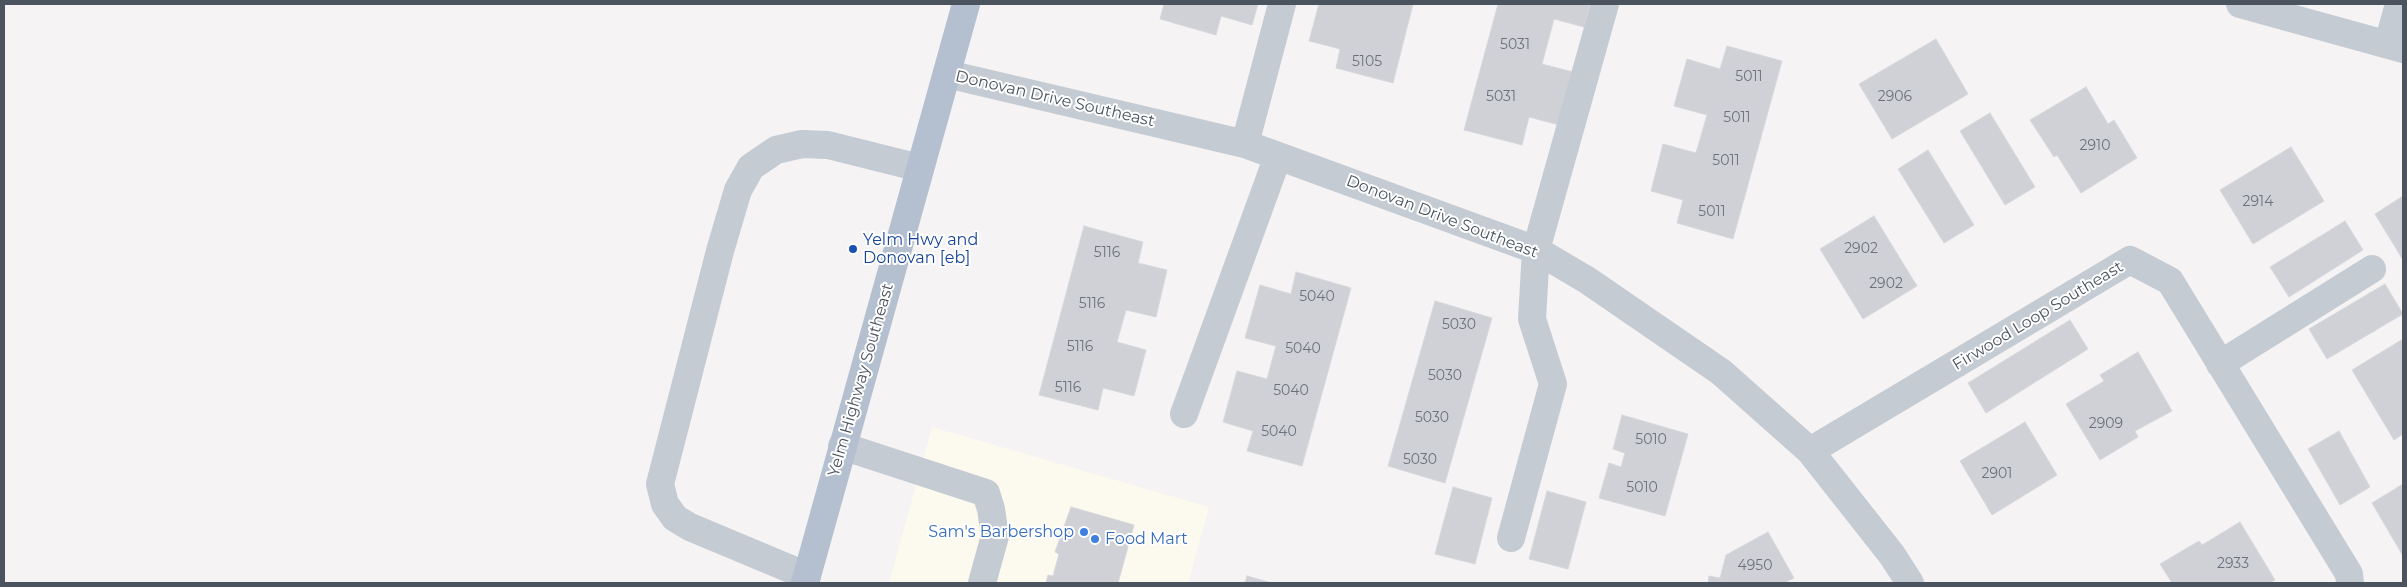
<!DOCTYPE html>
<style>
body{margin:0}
#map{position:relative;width:2407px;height:587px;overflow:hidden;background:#f5f3f3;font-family:Montserrat,sans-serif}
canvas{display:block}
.frame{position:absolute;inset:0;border:5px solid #4b535f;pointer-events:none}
</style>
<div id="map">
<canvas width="2407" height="587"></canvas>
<div class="frame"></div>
</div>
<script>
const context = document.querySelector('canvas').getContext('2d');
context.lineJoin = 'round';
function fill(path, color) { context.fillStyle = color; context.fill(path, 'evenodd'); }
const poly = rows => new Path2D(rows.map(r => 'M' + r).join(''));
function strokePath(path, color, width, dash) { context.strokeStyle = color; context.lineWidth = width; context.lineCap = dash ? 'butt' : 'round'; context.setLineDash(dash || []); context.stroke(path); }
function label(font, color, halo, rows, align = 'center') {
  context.font = font + ' Montserrat,sans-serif'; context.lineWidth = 4; context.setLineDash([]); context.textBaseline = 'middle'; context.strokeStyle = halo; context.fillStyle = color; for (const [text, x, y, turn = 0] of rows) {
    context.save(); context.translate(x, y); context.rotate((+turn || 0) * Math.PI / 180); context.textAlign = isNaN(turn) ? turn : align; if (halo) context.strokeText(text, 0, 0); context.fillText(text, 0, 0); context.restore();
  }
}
const commercial = poly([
 [932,427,1209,507,1188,583,889,583]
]);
const building = poly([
 [1164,4,1258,4,1252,25,1221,16,1216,35,1160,19,1164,4],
 [1319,4,1413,4,1393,83,1336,68,1340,49,1309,41,1319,4],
 [1498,4,1590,4,1584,27,1554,19,1542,64,1573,72,1559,125,1529,117,1522,145,1464,130,1498,4],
 [1936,39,1968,94,1892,139,1859,84,1936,39],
 [1727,46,1782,61,1733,239,1677,223,1683,200,1651,191,1663,144,1696,153,1707,115,1674,106,1687,59,1720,69,1727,46],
 [2086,87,2108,124,2114,120,2137,158,2081,193,2057,155,2054,157,2030,120,2086,87],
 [1990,113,2035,187,2005,205,1960,131,1990,113],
 [2291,147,2324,201,2253,244,2220,190,2291,147],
 [1928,150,1974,225,1944,243,1898,169,1928,150],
 [2403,196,2403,260,2375,214,2403,196],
 [1874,216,1917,286,1863,319,1820,249,1874,216],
 [2345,221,2363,250,2289,297,2270,267,2345,221],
 [1084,226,1143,242,1138,263,1167,270,1156,317,1126,310,1117,342,1146,350,1134,396,1103,388,1098,410,1039,395,1084,226],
 [1296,272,1351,288,1302,466,1247,451,1253,431,1223,422,1237,371,1267,379,1276,346,1245,338,1260,285,1291,294,1296,272],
 [2385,284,2403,314,2327,359,2309,329,2385,284],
 [1435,301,1492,318,1445,483,1388,466,1435,301],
 [2070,320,2088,349,1986,413,1968,383,2070,320],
 [2403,339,2403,434,2394,440,2352,370,2403,339],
 [2138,352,2172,411,2135,431,2138,437,2100,460,2066,404,2104,381,2100,375,2138,352],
 [1622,415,1688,434,1665,516,1599,498,1609,463,1621,467,1625,453,1613,449,1622,415],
 [2025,422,2057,475,1992,515,1960,461,2025,422],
 [2339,431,2370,487,2340,505,2308,449,2339,431],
 [2403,484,2403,556,2372,503,2403,484],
 [1453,487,1492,498,1475,564,1435,554,1453,487],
 [1547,491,1586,502,1568,569,1529,559,1547,491],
 [1071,507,1134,525,1118,583,1046,583,1048,575,1053,576,1059,554,1055,552,1071,507],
 [2240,522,2275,580,2269,583,2172,583,2160,564,2199,541,2202,545,2240,522],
 [1768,532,1794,578,1784,583,1708,583,1709,576,1720,578,1726,555,1768,532],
 [1247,576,1272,583,1245,583,1247,576]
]);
const minor = poly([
 [2240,4,2403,49],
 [2388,44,2399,4],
 [947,74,1245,144,1536,250,1587,280,1721,372,1810,451,1892,555,1910,583],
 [1245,144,1282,4],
 [2220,364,2372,269],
 [1184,414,1278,156],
 [842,446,986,493,991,509,995,536,982,583],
 [1810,451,2130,260,2170,281,2349,574,2350,583],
 [1511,538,1553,384,1532,319,1536,250,1605,4],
 [807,576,690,527,675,518,665,504,660,484,720,251,738,190,751,167,776,150,802,144,828,145,920,168]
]);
const major = poly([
 [805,583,966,4]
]);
const markers = [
 [853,249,5,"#1a4fb4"],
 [1084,532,5,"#3f7fe0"],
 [1095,539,5,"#3f7fe0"]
];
const numberNames = [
 ["5031",1515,45],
 ["5105",1367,62],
 ["5011",1749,77],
 ["5031",1501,97],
 ["2906",1895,97],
 ["5011",1737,118],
 ["2910",2095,146],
 ["5011",1726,161],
 ["2914",2258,202],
 ["5011",1712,212],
 ["2902",1861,249],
 ["5116",1107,253],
 ["2902",1886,284],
 ["5040",1317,297],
 ["5116",1092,304],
 ["5030",1459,325],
 ["5116",1080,347],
 ["5040",1303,349],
 ["5030",1445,376],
 ["5116",1068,388],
 ["5040",1291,391],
 ["5030",1432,418],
 ["2909",2106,424],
 ["5040",1279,432],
 ["5010",1651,440],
 ["5030",1420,460],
 ["2901",1997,474],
 ["5010",1642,488],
 ["2933",2233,564],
 ["4950",1755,566]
];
const streetNames = [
 ["Donovan Drive Southeast",1055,99,13],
 ["Donovan Drive Southeast",1442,217,21],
 ["Firwood Loop Southeast",2038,316,-31],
 ["Yelm Highway Southeast",861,380,-74]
];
const transitNames = [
 ["Yelm Hwy and",863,240],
 ["Donovan [eb]",863,258]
];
const shopNames = [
 ["Sam's Barbershop",1074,532],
 ["Food Mart",1105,539,"left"]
];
fill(commercial, '#fcfaef');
fill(building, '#d0d1d6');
strokePath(building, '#d7d8dd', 1);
strokePath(minor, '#c5cbd3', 28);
strokePath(major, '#b4bfcf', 28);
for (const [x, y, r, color] of markers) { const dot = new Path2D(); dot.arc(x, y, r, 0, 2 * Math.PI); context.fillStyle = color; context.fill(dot); strokePath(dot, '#fff', 2); }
label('14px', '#6c727d', null, numberNames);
label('16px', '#4b535f', '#fff', streetNames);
label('16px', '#164399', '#fff', transitNames, 'left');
label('16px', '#366cbe', '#fff', shopNames, 'right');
</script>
